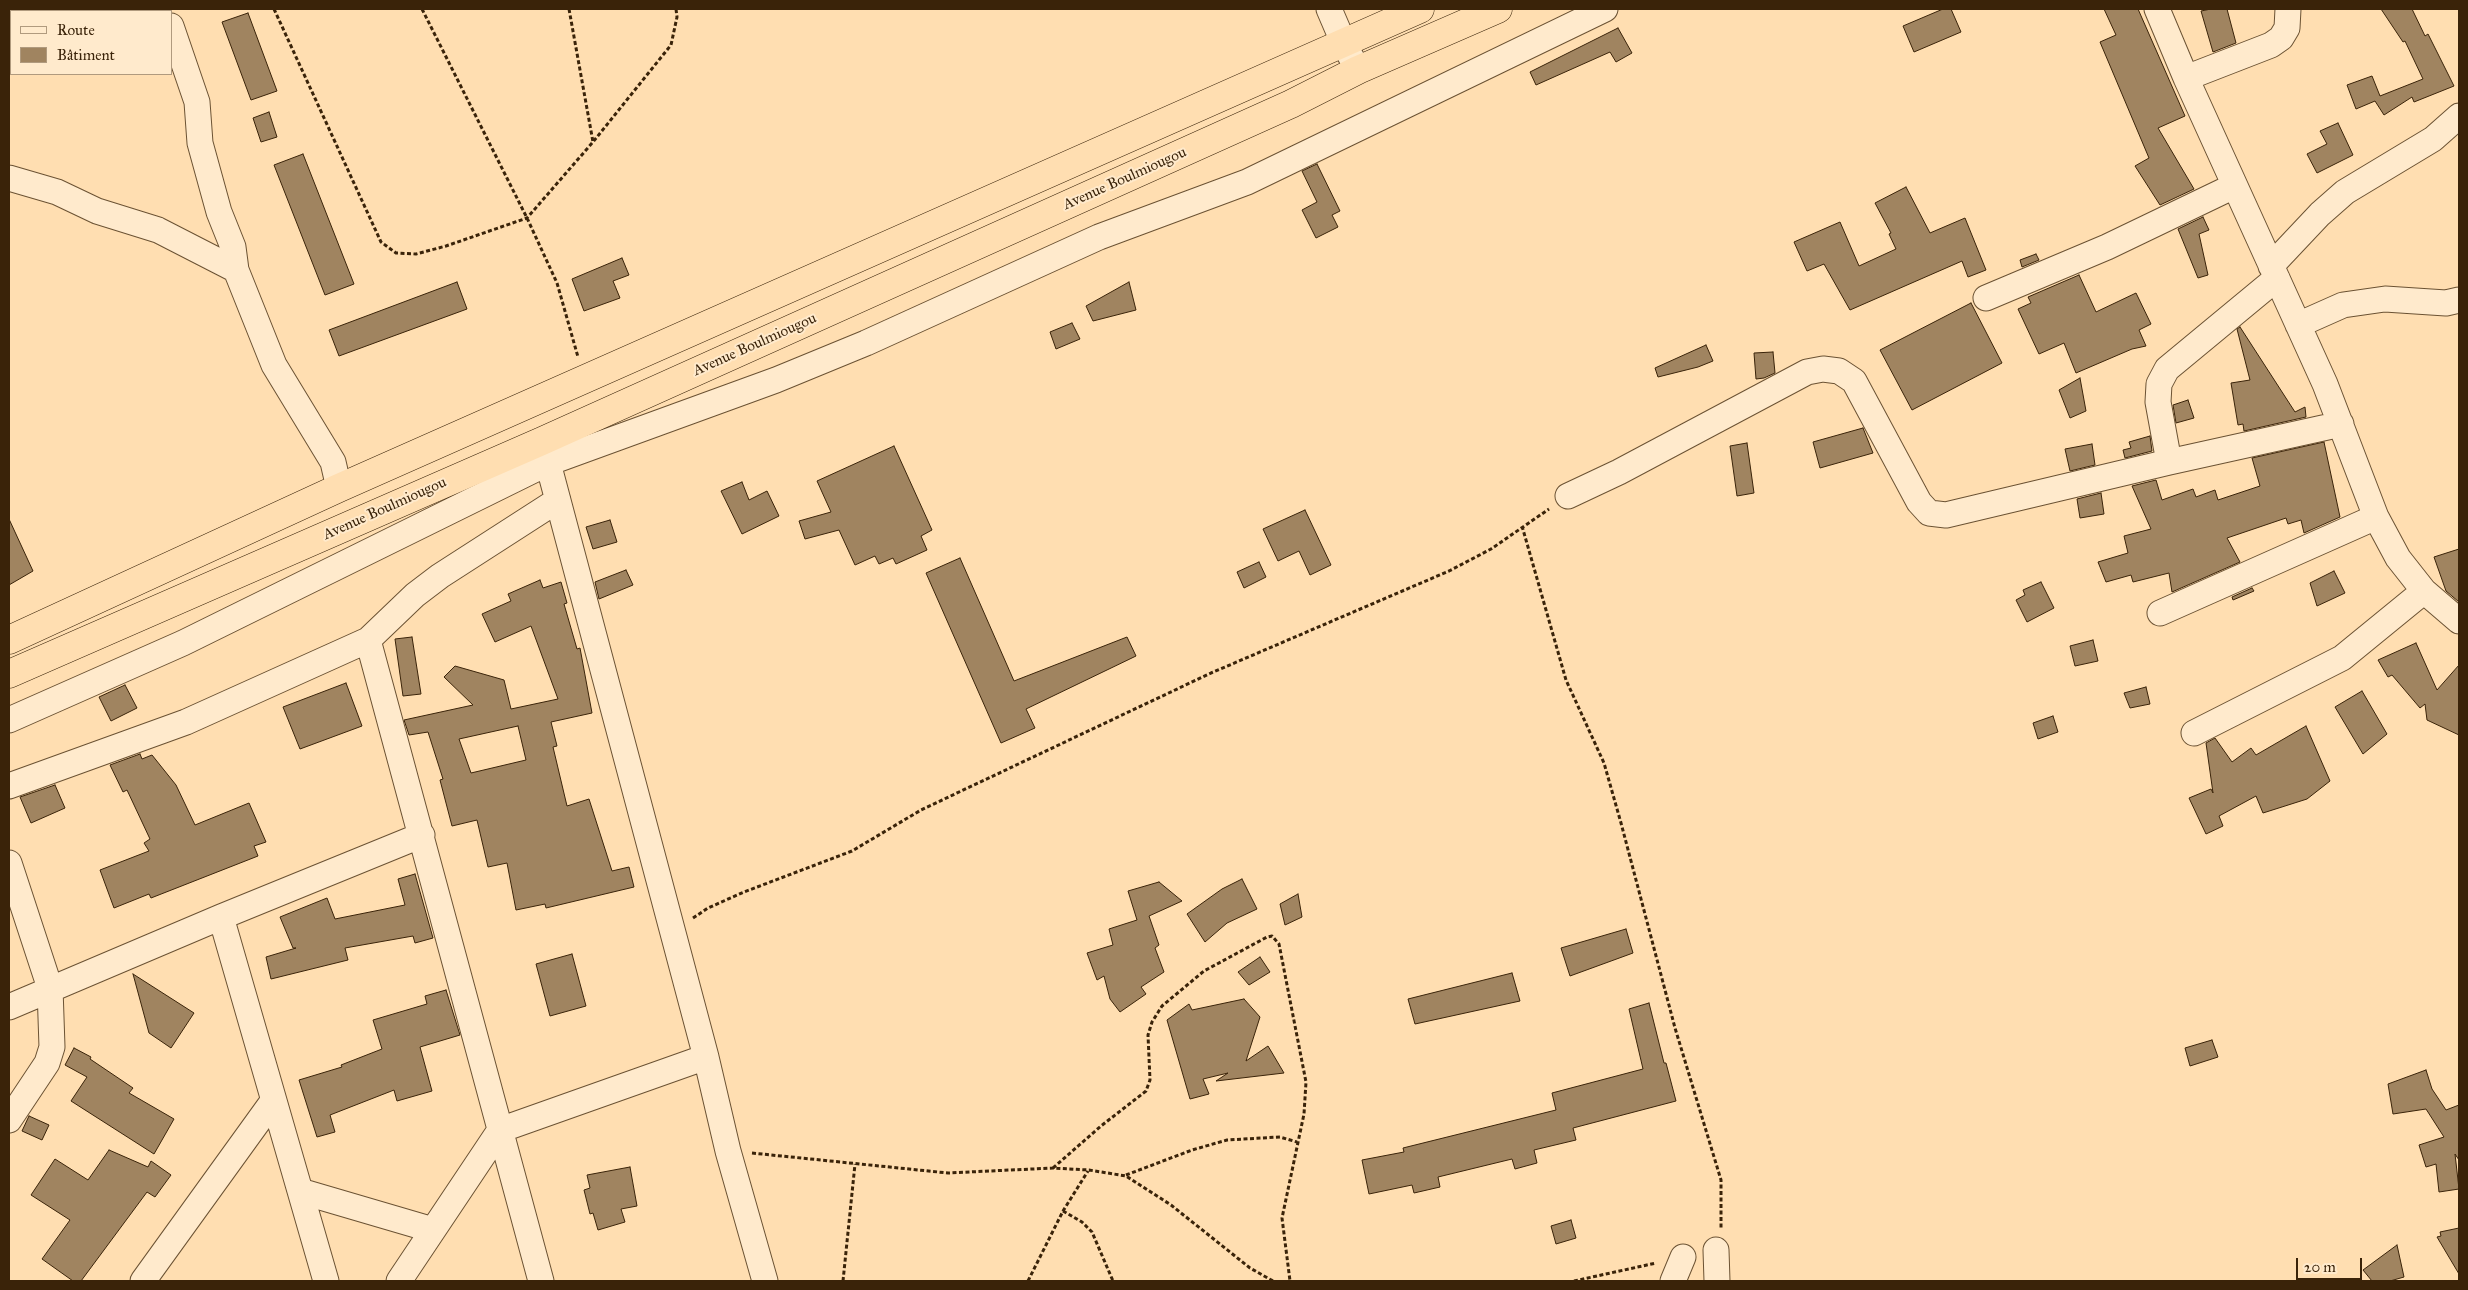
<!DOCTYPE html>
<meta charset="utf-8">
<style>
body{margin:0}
#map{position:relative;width:2468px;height:1290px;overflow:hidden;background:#ffdeb1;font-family:"IM FELL Great Primer",serif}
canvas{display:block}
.frame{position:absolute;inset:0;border:10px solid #3a2309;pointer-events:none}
.legend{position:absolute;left:10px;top:10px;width:162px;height:65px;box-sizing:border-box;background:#ffeacc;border:1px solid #b09a7e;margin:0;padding:6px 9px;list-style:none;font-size:15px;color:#3a2309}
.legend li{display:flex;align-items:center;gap:10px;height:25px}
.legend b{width:25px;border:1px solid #b09a7e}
.scale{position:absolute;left:2296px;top:1258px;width:66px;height:22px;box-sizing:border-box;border:2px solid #3a2309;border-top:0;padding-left:6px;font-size:15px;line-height:18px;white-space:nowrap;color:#3a2309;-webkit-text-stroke:4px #ffeacc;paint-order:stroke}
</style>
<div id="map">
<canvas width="2468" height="1290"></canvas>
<div class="frame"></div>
<ul class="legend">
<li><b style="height:6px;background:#ffeacc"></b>Route</li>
<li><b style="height:14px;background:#a08460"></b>Bâtiment</li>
</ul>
<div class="scale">20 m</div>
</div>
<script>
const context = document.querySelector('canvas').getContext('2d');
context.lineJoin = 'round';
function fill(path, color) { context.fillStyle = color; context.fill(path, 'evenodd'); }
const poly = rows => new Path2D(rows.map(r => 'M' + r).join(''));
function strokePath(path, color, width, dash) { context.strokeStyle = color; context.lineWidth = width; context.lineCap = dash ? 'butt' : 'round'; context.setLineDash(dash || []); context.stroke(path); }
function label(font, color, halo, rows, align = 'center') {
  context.font = font + ' "IM FELL Great Primer",serif'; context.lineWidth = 4; context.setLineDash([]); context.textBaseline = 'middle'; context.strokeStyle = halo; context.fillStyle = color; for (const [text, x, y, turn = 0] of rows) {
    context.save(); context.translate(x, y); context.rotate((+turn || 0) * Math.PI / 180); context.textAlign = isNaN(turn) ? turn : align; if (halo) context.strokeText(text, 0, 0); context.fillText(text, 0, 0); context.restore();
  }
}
const building = poly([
 [1943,9,1951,9,1961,32,1914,52,1903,26,1943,9],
 [2104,9,2138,9,2185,116,2158,128,2194,189,2160,205,2135,166,2149,158,2100,42,2116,35,2104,9],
 [2211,9,2227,9,2236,43,2213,52,2201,11,2211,9],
 [2381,9,2412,9,2425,36,2428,34,2454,86,2414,102,2412,97,2384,115,2375,101,2356,109,2347,85,2372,76,2380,96,2423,79,2405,41,2403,42,2381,9],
 [248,13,277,91,251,100,222,22,248,13],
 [1618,28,1632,53,1616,62,1610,52,1536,85,1530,72,1618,28],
 [269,112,277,137,261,142,253,118,269,112],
 [2338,123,2353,155,2317,173,2307,154,2327,144,2320,131,2338,123],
 [303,154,354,284,325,295,274,165,303,154],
 [1317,164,1340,211,1332,215,1338,227,1316,238,1302,210,1317,202,1302,171,1317,164],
 [1906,187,1930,233,1965,218,1986,270,1968,277,1962,261,1850,310,1824,264,1807,271,1794,242,1840,222,1859,266,1896,249,1889,234,1891,233,1875,203,1906,187],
 [2203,217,2209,230,2199,234,2208,275,2198,278,2178,229,2203,217],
 [2036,254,2039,260,2022,267,2020,260,2036,254],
 [622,258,629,275,613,281,620,298,584,311,572,279,622,258],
 [2079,275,2096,312,2136,293,2151,324,2139,330,2146,346,2132,349,2076,373,2064,343,2039,354,2018,309,2031,303,2028,297,2079,275],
 [457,282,467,309,339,356,329,330,457,282],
 [1129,282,1136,310,1093,321,1086,306,1129,282],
 [1971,303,2002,363,1912,410,1880,350,1971,303],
 [1072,323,1080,339,1056,349,1050,332,1072,323],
 [2240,327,2295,412,2305,407,2306,417,2244,431,2243,424,2238,425,2231,383,2250,380,2237,329,2240,327],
 [1706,345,1713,361,1698,367,1658,377,1655,368,1706,345],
 [1773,352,1775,373,1764,378,1756,379,1754,353,1773,352],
 [2080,378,2086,411,2070,418,2059,390,2080,378],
 [2188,400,2194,418,2176,423,2173,405,2188,400],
 [1863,428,1873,453,1820,468,1813,442,1863,428],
 [2150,436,2152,451,2125,458,2123,450,2131,448,2129,442,2150,436],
 [2324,442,2340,517,2304,533,2301,520,2288,524,2286,518,2227,538,2240,562,2172,592,2169,573,2133,582,2131,575,2106,582,2098,562,2128,553,2124,536,2151,529,2132,486,2156,480,2162,500,2193,489,2196,497,2215,490,2218,500,2260,486,2252,458,2324,442],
 [1747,443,1754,493,1737,496,1730,446,1747,443],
 [2092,444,2095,465,2070,471,2065,449,2092,444],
 [894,446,932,530,921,536,927,550,896,564,893,558,879,564,875,556,855,565,839,530,805,539,799,521,831,512,817,481,894,446],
 [742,482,749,500,767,491,779,516,742,534,721,491,742,482],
 [2101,493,2104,514,2080,518,2077,499,2101,493],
 [1305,510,1331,565,1310,575,1299,551,1278,561,1263,529,1305,510],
 [9,519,33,571,9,585,9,519],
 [610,520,617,542,593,549,586,527,610,520],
 [2459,549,2459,602,2446,591,2434,557,2459,549],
 [960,558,1014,681,1127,637,1136,656,1026,709,1035,728,1001,743,926,573,960,558],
 [1259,562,1266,577,1244,588,1237,572,1259,562],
 [626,570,633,585,599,599,595,582,626,570],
 [2334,571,2345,593,2317,606,2310,583,2334,571],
 [540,580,543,588,561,582,567,603,564,604,577,649,580,648,592,713,551,722,557,746,553,747,567,806,589,799,612,871,629,867,634,887,546,908,545,904,516,910,507,863,488,867,477,820,452,826,440,780,443,779,428,732,409,735,404,720,473,705,444,677,455,666,504,680,511,709,558,699,531,626,495,642,482,614,511,601,508,594,540,580],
 [518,726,526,760,471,773,459,739,518,726],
 [2041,582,2054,608,2027,622,2016,600,2025,595,2023,590,2041,582],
 [2252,588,2254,591,2233,600,2232,597,2252,588],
 [412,637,421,694,403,696,395,639,412,637],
 [2093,640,2098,661,2075,666,2070,646,2093,640],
 [2416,643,2437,690,2459,665,2459,735,2427,720,2425,704,2420,708,2392,675,2388,677,2378,660,2416,643],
 [346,683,362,726,300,749,283,707,346,683],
 [125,685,137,708,111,721,99,697,125,685],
 [2146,687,2150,704,2130,708,2124,693,2146,687],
 [2362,691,2387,734,2363,754,2335,707,2362,691],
 [2053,716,2058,732,2038,739,2033,723,2053,716],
 [2306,726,2330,781,2307,799,2263,813,2256,796,2219,816,2223,826,2206,834,2189,798,2211,789,2213,793,2206,743,2215,738,2232,762,2251,748,2256,755,2306,726],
 [140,754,142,759,152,755,176,785,195,825,249,803,266,842,254,846,258,856,151,898,149,894,114,908,100,870,149,851,144,843,150,839,127,790,123,792,110,765,140,754],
 [55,785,65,808,31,823,20,797,55,785],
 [415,874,433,938,415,943,413,936,345,948,348,960,271,979,266,957,296,948,293,948,280,917,327,898,335,919,405,905,398,879,415,874],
 [1242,879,1257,909,1227,923,1205,942,1187,914,1222,889,1242,879],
 [1159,882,1182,901,1149,916,1159,945,1155,948,1164,972,1141,987,1146,994,1120,1012,1110,999,1104,976,1097,980,1087,953,1113,945,1109,929,1137,920,1128,891,1159,882],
 [1298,894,1302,917,1285,925,1280,904,1298,894],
 [1626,929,1633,953,1570,976,1561,948,1626,929],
 [572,954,586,1006,550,1016,536,964,572,954],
 [1260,957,1270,972,1249,985,1238,972,1260,957],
 [1512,973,1520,1001,1415,1024,1408,999,1512,973],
 [133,974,194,1013,171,1048,149,1033,133,974],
 [446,990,460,1035,420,1047,432,1091,397,1101,394,1090,330,1115,335,1132,317,1137,299,1080,342,1067,341,1065,382,1049,373,1020,427,1004,425,996,446,990],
 [1244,999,1260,1017,1246,1061,1268,1046,1284,1073,1216,1081,1228,1073,1203,1079,1209,1094,1190,1099,1167,1020,1189,1004,1192,1010,1244,999],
 [1649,1003,1664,1063,1666,1063,1676,1101,1573,1128,1576,1140,1534,1150,1537,1163,1515,1169,1512,1159,1438,1177,1440,1187,1414,1193,1412,1185,1369,1194,1362,1160,1404,1152,1403,1148,1556,1110,1552,1093,1643,1069,1629,1009,1649,1003],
 [2212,1040,2218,1057,2190,1066,2185,1048,2212,1040],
 [74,1048,91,1057,90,1059,133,1088,129,1093,174,1119,154,1154,71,1101,87,1077,65,1065,74,1048],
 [2426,1070,2432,1089,2446,1110,2459,1105,2459,1160,2455,1154,2459,1189,2439,1192,2436,1164,2426,1167,2419,1145,2444,1137,2426,1109,2393,1114,2388,1084,2426,1070],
 [29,1116,49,1125,42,1140,22,1131,29,1116],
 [109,1150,148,1167,151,1161,171,1175,155,1197,147,1192,81,1281,73,1281,42,1259,70,1220,31,1195,55,1159,88,1180,109,1150],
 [630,1167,637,1206,621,1209,625,1222,598,1230,593,1213,590,1214,584,1190,590,1188,587,1175,630,1167],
 [1571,1220,1576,1238,1556,1244,1551,1226,1571,1220],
 [2459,1228,2459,1274,2437,1237,2441,1236,2440,1232,2459,1228],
 [2397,1245,2404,1277,2390,1281,2372,1281,2363,1270,2397,1245]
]);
const path = poly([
 [274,9,381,242,396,253,416,254,446,246,527,218,593,142,671,45,677,17,676,9],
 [422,9,527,218,557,283,578,357],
 [569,9,593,142],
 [1522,526,1566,680,1604,763,1621,823,1675,1028,1721,1180,1721,1229],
 [693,918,708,908,744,892,852,851,921,810,1211,673,1449,571,1491,549,1549,509],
 [752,1153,948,1173,1053,1168,1089,1170,1126,1176,1171,1205,1250,1268,1273,1281],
 [1053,1168,1101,1126,1146,1091,1150,1080,1148,1035,1152,1022,1162,1006,1204,971,1267,937,1272,936,1279,944,1306,1082,1304,1114,1282,1218,1290,1281],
 [1126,1175,1192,1150,1227,1140,1280,1137,1297,1142],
 [1063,1211,1082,1222,1092,1232,1113,1281],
 [843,1281,855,1164],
 [1028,1281,1063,1211,1088,1171],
 [1574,1281,1656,1263]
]);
const street = poly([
 [1329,9,1344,44,1358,70],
 [2157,9,2186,78,2325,384,2376,517,2398,558,2424,591,2459,621],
 [171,26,197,102,200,143,219,212,233,247,236,270,274,365,333,462,339,488],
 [2186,78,2271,45,2281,38,2287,28,2288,9],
 [9,178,57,192,97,211,158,230,236,270],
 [2271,266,2320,214,2345,192,2433,139,2459,116],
 [1986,298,2107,247,2234,186],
 [2298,325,2343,305,2385,299,2446,303,2459,300],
 [544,448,706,1057,728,1151,765,1281],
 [2169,462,2158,402,2159,384,2167,369,2277,278],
 [1568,496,1619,472,1807,372,1823,369,1839,371,1854,381,1919,502,1929,513,1946,515,2169,462,2341,424],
 [2160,613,2376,517],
 [368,640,541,1281],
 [9,720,183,643,548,463,776,380,866,343,1099,237,1247,182,1605,9],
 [2194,733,2342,658,2424,591],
 [9,786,186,722,368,640,415,595,440,576,558,500],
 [9,863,50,988,52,1047,47,1063,9,1120],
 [221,917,326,1281],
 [9,1007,221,917,422,835],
 [300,1191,433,1230],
 [1716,1250,1717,1281],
 [143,1281,273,1101],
 [399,1281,500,1130,706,1057],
 [1673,1281,1683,1257]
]);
const highway = poly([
 [9,640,339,488,1420,9],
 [9,674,542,441,1291,104,1358,70,1498,9]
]);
const streetNames = [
 ["Avenue Boulmiougou",1125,179,-24],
 ["Avenue Boulmiougou",755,345,-24],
 ["Avenue Boulmiougou",385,509,-24]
];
fill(building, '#a08460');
strokePath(building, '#3a2309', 1);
strokePath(street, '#6b5233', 27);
strokePath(highway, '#3a2309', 29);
strokePath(path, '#3a2309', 3, [4, 2.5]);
strokePath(street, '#ffeacc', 25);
strokePath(highway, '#ffdeb1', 28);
label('15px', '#3a2309', '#ffeacc', streetNames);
</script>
